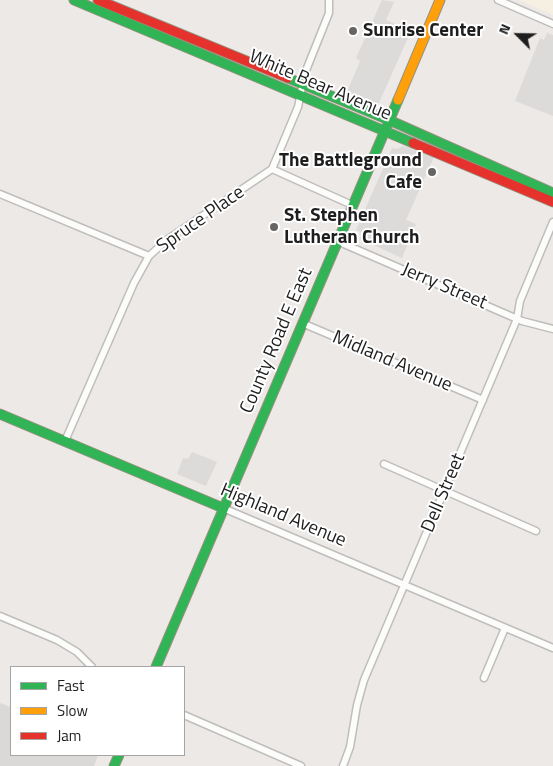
<!DOCTYPE html>
<style>
body{margin:0}
#map{position:relative;width:553px;height:766px;overflow:hidden;background:#ece9e7;font-family:"Titillium Web",sans-serif}
canvas{display:block}
.legend{position:absolute;left:10px;top:666px;width:175px;height:90px;box-sizing:border-box;background:#fff;border:1px solid #a5a5a5;margin:0;padding:6px 9px;list-style:none;font-size:15px;color:#1e1e1e}
.legend li{display:flex;align-items:center;gap:10px;height:25px}
.legend b{width:25px;border:1px solid #a5a5a5}
.north{position:absolute;left:493px;top:10px;width:50px;height:50px;-webkit-text-stroke:4px #fff;paint-order:stroke;rotate:293deg;font-size:14px;font-weight:700;line-height:20px;text-align:center;color:#1e1e1e}
.north::after{content:'';display:block;margin:auto;width:18px;height:22px;background:#1e1e1e;clip-path:polygon(50% 0,100% 100%,50% 72%,0 100%)}
</style>
<div id="map">
<canvas width="553" height="766"></canvas>
<ul class="legend">
<li><b style="height:6px;background:#30b455"></b>Fast</li>
<li><b style="height:6px;background:#ff9f0a"></b>Slow</li>
<li><b style="height:6px;background:#e5322d"></b>Jam</li>
</ul>
<div class="north">N</div>
</div>
<script>
const context = document.querySelector('canvas').getContext('2d');
context.lineJoin = 'round';
function fill(path, color) { context.fillStyle = color; context.fill(path, 'evenodd'); }
const poly = rows => new Path2D(rows.map(r => 'M' + r).join(''));
function strokePath(path, color, width, dash) { context.strokeStyle = color; context.lineWidth = width; context.lineCap = dash ? 'butt' : 'round'; context.setLineDash(dash || []); context.stroke(path); }
function label(font, color, halo, rows, align = 'center') {
  context.font = font + ' "Titillium Web",sans-serif'; context.lineWidth = 4; context.setLineDash([]); context.textBaseline = 'middle'; context.strokeStyle = halo; context.fillStyle = color; for (const [text, x, y, turn = 0] of rows) {
    context.save(); context.translate(x, y); context.rotate((+turn || 0) * Math.PI / 180); context.textAlign = isNaN(turn) ? turn : align; if (halo) context.strokeText(text, 0, 0); context.fillText(text, 0, 0); context.restore();
  }
}
const residential = poly([
 [0,703,11,707,11,755,98,755,94,766,0,766]
]);
const education = poly([
 [519,0,553,0,553,15]
]);
const parking = poly([
 [382,0,394,2,386,20,411,31,378,105,347,92,360,61,356,58],
 [547,33,553,35,553,116,515,101,540,38,544,40],
 [403,146,434,157,406,220,416,224,402,258,360,239,362,233,356,230,392,148,397,149],
 [192,452,217,462,206,486,177,474,183,458,188,459]
]);
const street = poly([
 [498,0,553,24],
 [272,169,352,205],
 [0,194,149,256],
 [337,241,522,321,553,329],
 [302,323,483,400],
 [65,441,134,283,149,256,168,239,272,169,298,107,305,73,329,13,329,0],
 [384,464,536,531],
 [223,508,553,648],
 [0,616,57,640,77,652,92,667],
 [484,678,505,628],
 [184,715,301,766],
 [343,766,350,747,357,705,364,680,517,319,520,301,553,222]
]);
const fast = poly([
 [74,0,413,143],
 [288,78,389,120,553,193],
 [0,414,223,508],
 [156,667,398,100],
 [114,766,119,755]
]);
const slow = poly([
 [398,100,440,0]
]);
const jam = poly([
 [98,0,288,78],
 [413,143,553,202]
]);
const markers = [
 [353,31,5,"#666564"],
 [432,172,5,"#666564"],
 [274,227,5,"#666564"]
];
const poiNames = [
 ["Sunrise Center",363,31],
 ["The Battleground",422,161,"right"],
 ["Cafe",422,183,"right"],
 ["St. Stephen",284,216],
 ["Lutheran Church",284,238]
];
const streetNames = [
 ["White Bear Avenue",320,86,23],
 ["Spruce Place",201,220,-35],
 ["Jerry Street",444,287,23],
 ["County Road E East",277,341,-67],
 ["Midland Avenue",392,362,23],
 ["Dell Street",444,493,-67],
 ["Highland Avenue",283,516,23]
];
fill(residential, '#dbd9d8');
fill(education, '#f6f0e2');
fill(parking, '#dcdbda');
strokePath(street, '#bfbebd', 9);
strokePath(fast, '#96927f', 11);
strokePath(slow, '#96927f', 11);
strokePath(jam, '#96927f', 11);
strokePath(street, '#fcfcfb', 6);
strokePath(fast, '#30b455', 9);
strokePath(slow, '#ff9f0a', 9);
strokePath(jam, '#e5322d', 9);
for (const [x, y, r, color] of markers) { const dot = new Path2D(); dot.arc(x, y, r, 0, 2 * Math.PI); context.fillStyle = color; context.fill(dot); strokePath(dot, '#fff', 2); }
label('bold 19px', '#1e1e1e', '#fff', poiNames, 'left');
label('19px', '#1e1e1e', '#fff', streetNames);
</script>
